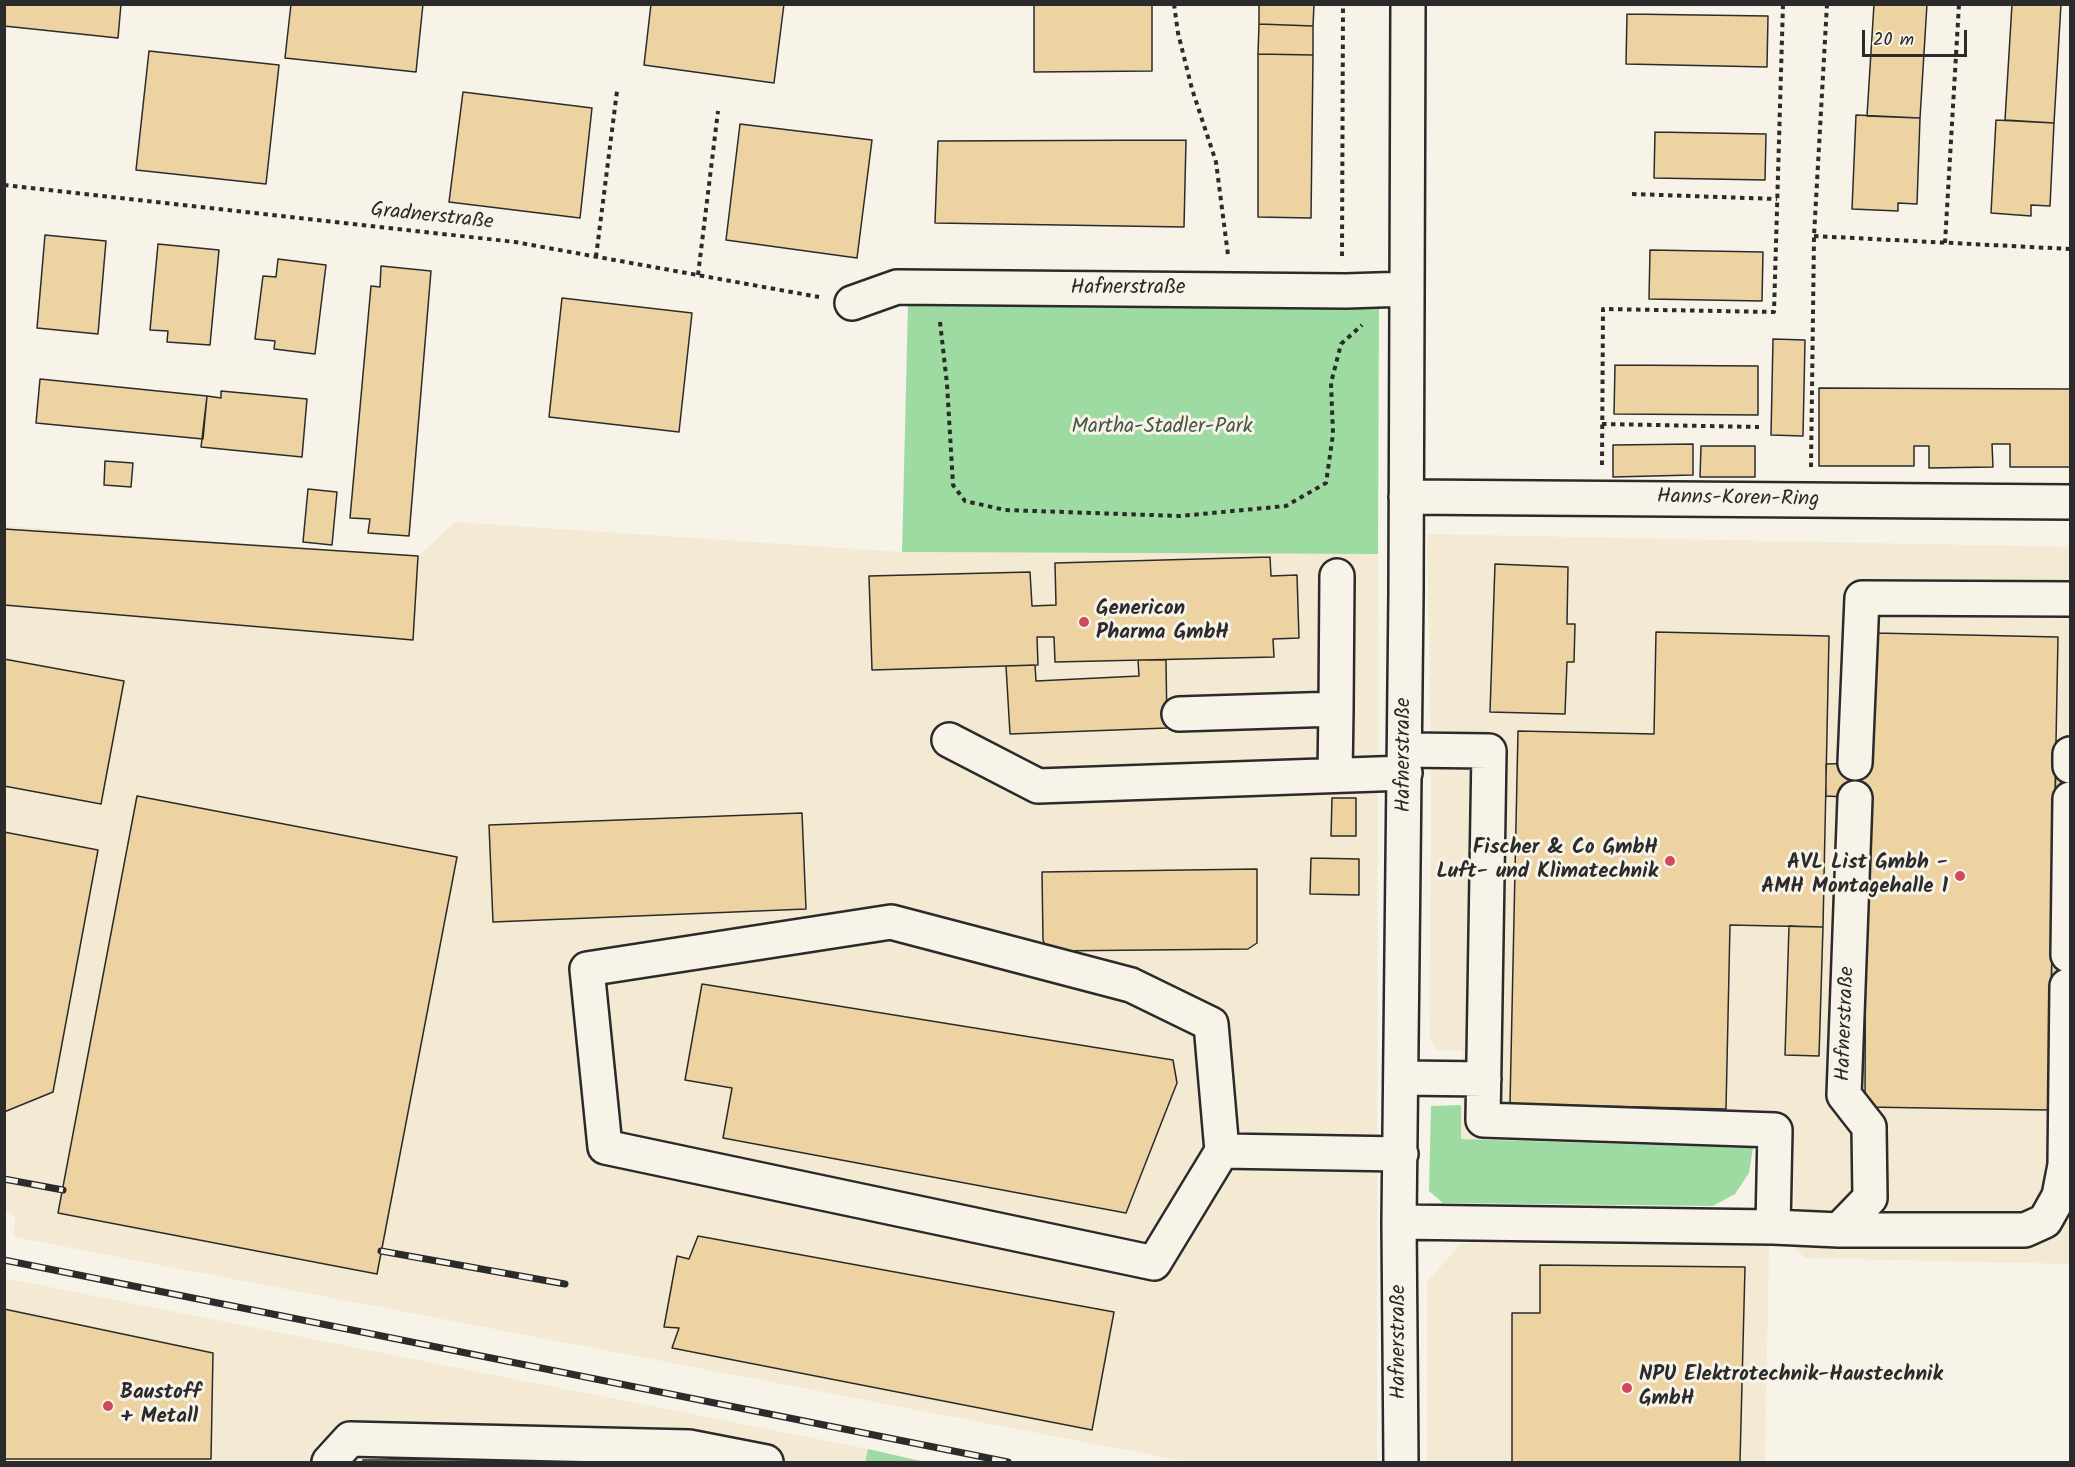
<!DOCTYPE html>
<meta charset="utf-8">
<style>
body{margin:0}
#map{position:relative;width:2075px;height:1467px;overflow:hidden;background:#f7f3e8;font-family:Kalam,sans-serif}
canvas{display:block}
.frame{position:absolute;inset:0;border:6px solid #2b2b2b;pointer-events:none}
.scale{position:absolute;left:1862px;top:30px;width:105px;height:27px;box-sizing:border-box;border:3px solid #2b2b2b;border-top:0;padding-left:8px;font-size:18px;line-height:21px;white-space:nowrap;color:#2b2b2b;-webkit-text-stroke:4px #f7f3e8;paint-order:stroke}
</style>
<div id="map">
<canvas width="2075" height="1467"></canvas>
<div class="frame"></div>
<div class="scale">20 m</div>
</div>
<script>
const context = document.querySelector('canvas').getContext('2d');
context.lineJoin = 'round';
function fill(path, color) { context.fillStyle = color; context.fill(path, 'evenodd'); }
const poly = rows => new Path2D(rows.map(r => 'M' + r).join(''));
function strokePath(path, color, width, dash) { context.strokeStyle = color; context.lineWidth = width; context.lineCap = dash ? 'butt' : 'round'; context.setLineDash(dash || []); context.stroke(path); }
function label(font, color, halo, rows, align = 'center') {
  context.font = font + ' Kalam,sans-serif'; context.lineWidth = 6; context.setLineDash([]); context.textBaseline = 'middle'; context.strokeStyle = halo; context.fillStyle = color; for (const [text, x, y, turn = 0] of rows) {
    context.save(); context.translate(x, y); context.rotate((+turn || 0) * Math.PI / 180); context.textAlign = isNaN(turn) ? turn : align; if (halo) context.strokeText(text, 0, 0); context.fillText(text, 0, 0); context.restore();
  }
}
const built = poly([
 [455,522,902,552,1378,554,1377,1462,1189,1462,14,1237,15,1217,5,1210,5,526,418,556],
 [1427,534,2070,547,2070,1264,1805,1258,1794,1247,1794,1149,1461,1139,1463,1051,1436,1050,1430,1040,1431,751],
 [1461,1243,1769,1246,1765,1462,1427,1462,1427,1282],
 [4,1278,868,1449,865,1462,5,1462]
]);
const green = poly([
 [962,301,1379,306,1378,554,902,552,908,304],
 [1461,1105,1461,1139,1753,1148,1749,1173,1735,1194,1713,1206,1443,1203,1429,1191,1431,1106],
 [868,1449,925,1462,865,1462]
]);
const building = poly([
 [4,4,121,4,118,38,4,26,4,4],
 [291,4,423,4,416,72,285,58,291,4],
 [651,4,784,4,774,83,644,65,651,4],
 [1034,4,1152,4,1152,71,1034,72,1034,4],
 [1259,4,1314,4,1313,26,1259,24,1259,4],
 [1874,4,1927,4,1920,118,1867,116,1874,4],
 [2012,4,2061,4,2054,123,2005,120,2012,4],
 [1627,14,1768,16,1767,67,1626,64,1627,14],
 [1259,24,1313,26,1313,55,1258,54,1259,24],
 [149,51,279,65,266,184,136,170,149,51],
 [1258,54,1313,55,1311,218,1258,217,1258,54],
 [463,92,592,108,580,218,449,202,463,92],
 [1856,115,1920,118,1917,204,1898,203,1898,211,1852,209,1856,115],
 [1996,120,2054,123,2050,206,2031,205,2031,216,1991,213,1996,120],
 [740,124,872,140,857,258,726,240,740,124],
 [1655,132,1766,134,1765,180,1654,178,1655,132],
 [1186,140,1184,227,935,223,938,141,1186,140],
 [45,235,106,241,98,334,37,328,45,235],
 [158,244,219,250,210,345,167,342,168,331,150,330,158,244],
 [1650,250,1763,252,1762,301,1649,299,1650,250],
 [278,259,326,265,315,354,274,349,275,341,255,339,263,276,276,277,278,259],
 [381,266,431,271,409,536,368,533,370,519,350,518,371,286,380,287,381,266],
 [562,298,692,313,679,432,549,417,562,298],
 [1773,339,1805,340,1803,436,1771,435,1773,339],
 [1615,365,1758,366,1758,415,1614,414,1615,365],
 [40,379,207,396,203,439,36,423,40,379],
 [1819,388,2070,389,2070,467,2010,467,2010,444,1992,444,1993,467,1929,468,1929,446,1914,446,1914,466,1819,466,1819,388],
 [221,391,307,399,302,457,201,447,207,396,221,398,221,391],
 [1693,444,1693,475,1613,477,1613,445,1693,444],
 [1701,446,1755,446,1755,477,1700,477,1701,446],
 [105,461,133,463,131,487,104,485,105,461],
 [308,489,337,492,332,545,303,542,308,489],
 [4,529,418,556,413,640,4,605,4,529],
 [1270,557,1271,576,1297,575,1299,638,1273,639,1274,657,1055,662,1054,637,1037,637,1038,665,872,670,869,576,1030,572,1032,606,1056,605,1055,563,1270,557],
 [1495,564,1568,567,1567,624,1575,624,1574,662,1567,662,1565,714,1490,712,1495,564],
 [1656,632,1829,636,1823,927,1730,925,1726,1109,1510,1104,1518,731,1654,734,1656,632],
 [1875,633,2058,637,2049,1110,1865,1107,1866,798,1826,796,1826,764,1867,763,1875,633],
 [4,659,124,681,101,804,4,786,4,659],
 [1138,660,1166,660,1167,728,1010,734,1006,666,1035,665,1036,681,1139,676,1138,660],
 [2056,766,2070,766,2070,799,2055,798,2056,766],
 [137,796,457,857,377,1274,58,1213,137,796],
 [1332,798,1356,798,1356,836,1331,836,1332,798],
 [802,813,806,909,493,922,489,825,802,813],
 [4,832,98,850,53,1092,4,1112,4,832],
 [1311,858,1359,859,1359,895,1310,894,1311,858],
 [1257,869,1257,943,1248,949,1048,951,1043,940,1042,872,1257,869],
 [1789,926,1823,927,1819,1056,1785,1055,1789,926],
 [2052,954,2070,955,2070,986,2051,986,2052,954],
 [702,984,1173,1060,1177,1083,1126,1213,723,1138,732,1088,685,1080,702,984],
 [698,1236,1114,1312,1092,1430,672,1348,679,1328,664,1327,677,1256,689,1259,698,1236],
 [1540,1265,1745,1267,1740,1462,1512,1462,1512,1313,1540,1313,1540,1265],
 [4,1309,213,1353,211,1459,4,1459,4,1309],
 [684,1459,684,1462,363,1462,363,1460,684,1459]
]);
const path = poly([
 [1174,4,1178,33,1192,89,1216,162,1228,255],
 [4,185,515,242,819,297],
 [1632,194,1777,199],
 [1814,236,2070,249],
 [1945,243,1959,4],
 [1342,256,1343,4],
 [596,257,617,91],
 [698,275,718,111],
 [940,322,947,384,953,485,965,501,1005,510,1180,516,1286,506,1326,483,1333,434,1331,383,1341,344,1362,325],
 [1602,424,1759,427],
 [1602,465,1603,309,1774,312,1783,4],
 [1811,467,1814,236,1827,4]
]);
const minor = poly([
 [852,303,897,287,1346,291,1407,289],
 [1406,497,2070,502],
 [1336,709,1337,576],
 [1179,714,1336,709,1335,775],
 [949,740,1038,786,1405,773],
 [1405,750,1489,751,1483,1120,1775,1130,1773,1227],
 [1855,763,1862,598,2070,599],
 [2070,766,2070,754],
 [2068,955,2070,799],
 [1402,1078,1484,1079],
 [1222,1151,1154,1263,605,1147,587,969,891,922,1131,985,1211,1024,1222,1151,1401,1154],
 [1399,1222,1773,1227,1839,1230,2025,1230,2045,1221,2059,1196,2065,1165,2067,986],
 [1839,1230,1870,1198,1869,1127,1844,1095,1855,798],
 [329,1462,350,1439,689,1447,766,1462],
 [1401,1462,1399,1222,1406,594,1408,4]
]);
const rail = poly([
 [4,1179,63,1190],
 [381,1251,565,1284],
 [4,1260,1008,1462]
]);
const markers = [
 [1084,622,6,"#d1495b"],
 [1670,861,6,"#d1495b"],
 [1960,876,6,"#d1495b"],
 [1627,1388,6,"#d1495b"],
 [108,1406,6,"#d1495b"]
];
const streetNames = [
 ["Gradnerstraße",432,218,6],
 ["Hafnerstraße",1128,289],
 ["Hanns-Koren-Ring",1738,500,1],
 ["Hafnerstraße",1405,755,-90],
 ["Hafnerstraße",1847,1024,-88],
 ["Hafnerstraße",1400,1342,-90]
];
const parkNames = [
 ["Martha-Stadler-Park",1162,428]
];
const poiNames = [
 ["Genericon",1096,610],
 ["Pharma GmbH",1096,634],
 ["Fischer & Co GmbH",1658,849,"right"],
 ["Luft- und Klimatechnik",1658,873,"right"],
 ["AVL List Gmbh -",1948,864,"right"],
 ["AMH Montagehalle 1",1948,888,"right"],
 ["NPU Elektrotechnik-Haustechnik",1639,1376],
 ["GmbH",1639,1400],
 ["Baustoff",120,1394],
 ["+ Metall",120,1418]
];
fill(built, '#f4e9d3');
fill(green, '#9ddba3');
fill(building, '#edd2a2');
strokePath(building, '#2b2b2b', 1.5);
strokePath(minor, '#2b2b2b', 38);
strokePath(path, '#2b2b2b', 4, [4.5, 4.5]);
strokePath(minor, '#f7f3e8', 33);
strokePath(rail, '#2b2b2b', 7);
strokePath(rail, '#f7f3e8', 4.5, [14]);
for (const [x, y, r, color] of markers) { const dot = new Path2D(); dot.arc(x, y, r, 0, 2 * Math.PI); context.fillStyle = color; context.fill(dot); strokePath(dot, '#f7f3e8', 2); }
label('21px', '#2b2b2b', '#f7f3e8', streetNames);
label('21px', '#485749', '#f7f3e8', parkNames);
label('bold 21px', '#2b2b2b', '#f7f3e8', poiNames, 'left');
</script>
